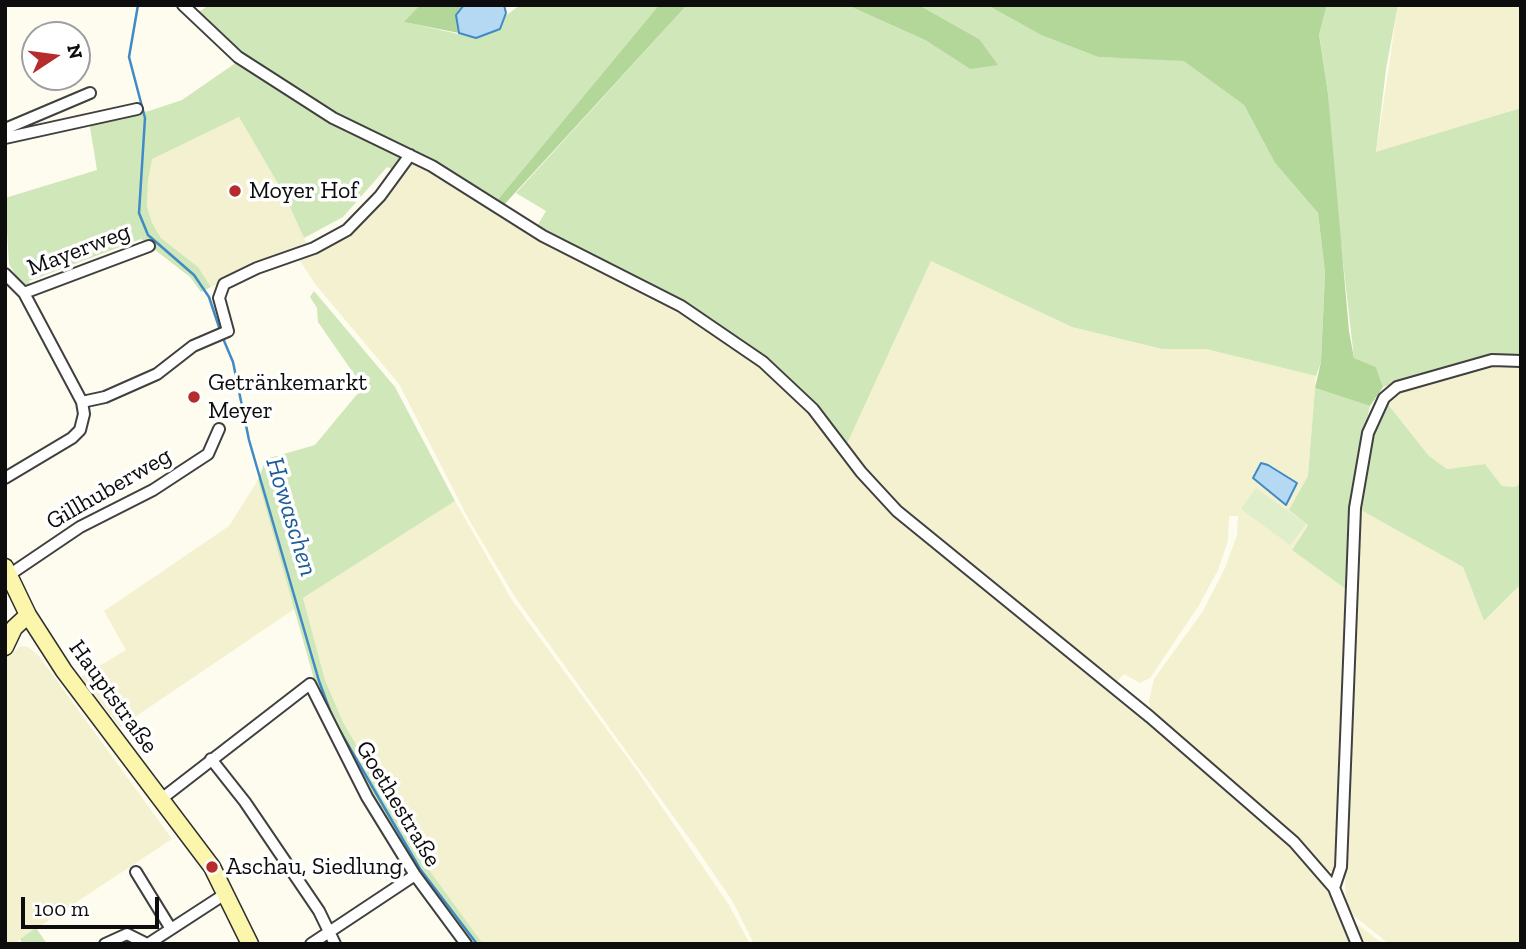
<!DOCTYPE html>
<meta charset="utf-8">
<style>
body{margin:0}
#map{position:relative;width:1526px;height:949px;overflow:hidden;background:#fefcee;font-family:"Zilla Slab",serif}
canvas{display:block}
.frame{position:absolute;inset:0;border:7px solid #0d0d0d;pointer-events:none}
.north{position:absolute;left:21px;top:21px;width:70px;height:70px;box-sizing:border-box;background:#fff;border:2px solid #9e9e9e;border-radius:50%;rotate:77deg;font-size:19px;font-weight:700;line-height:28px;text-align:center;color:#0d0d0d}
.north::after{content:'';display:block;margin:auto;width:24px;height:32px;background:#b62c2c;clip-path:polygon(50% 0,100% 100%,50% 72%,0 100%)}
.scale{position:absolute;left:21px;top:897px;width:138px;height:32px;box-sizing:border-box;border:4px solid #0d0d0d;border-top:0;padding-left:9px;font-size:21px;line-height:24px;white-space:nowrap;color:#0d0d0d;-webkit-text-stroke:5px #fff;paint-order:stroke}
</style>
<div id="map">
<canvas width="1526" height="949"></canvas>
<div class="frame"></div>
<div class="north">N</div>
<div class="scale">100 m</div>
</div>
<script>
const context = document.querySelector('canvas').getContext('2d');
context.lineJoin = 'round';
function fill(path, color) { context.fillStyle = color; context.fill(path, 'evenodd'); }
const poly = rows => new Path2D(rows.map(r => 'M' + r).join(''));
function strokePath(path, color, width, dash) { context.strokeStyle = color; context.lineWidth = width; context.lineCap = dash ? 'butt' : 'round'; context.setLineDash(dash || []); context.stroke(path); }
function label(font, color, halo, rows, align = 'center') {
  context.font = font + ' "Zilla Slab",serif'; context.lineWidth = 7; context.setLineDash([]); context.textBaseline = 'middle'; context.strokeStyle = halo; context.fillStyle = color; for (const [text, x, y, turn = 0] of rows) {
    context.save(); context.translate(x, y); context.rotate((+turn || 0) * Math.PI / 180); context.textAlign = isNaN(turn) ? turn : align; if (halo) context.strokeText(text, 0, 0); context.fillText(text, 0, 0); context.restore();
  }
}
const farmland = poly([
 [1398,5,1521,5,1521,108,1376,153],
 [239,117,284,194,308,247,211,287,198,267,161,238,152,223,147,207,148,181,151,159],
 [419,163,535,235,678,307,777,378,821,424,896,514,1205,770,1303,858,1329,891,1351,944,754,944,733,902,699,852,515,597,469,520,399,384,315,284,299,259,331,245,409,165],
 [931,261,1072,327,1162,349,1206,349,1316,376,1308,476,1290,510,1308,524,1292,550,1347,590,1337,867,1333,871,1325,871,1151,715,1149,701,1154,679,1203,611,1225,568,1237,535,1238,516,1229,516,1228,541,1218,570,1198,607,1150,678,1140,683,1124,674,1115,684,900,507,846,446],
 [1502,364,1521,365,1521,483,1515,487,1502,486,1485,464,1447,469,1429,456,1386,402,1394,393],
 [258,480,296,608,120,727,81,677,126,650,104,611,229,526],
 [455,501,512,600,638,772,729,905,750,944,483,944,427,867,343,722,325,680,303,598],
 [1359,509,1463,567,1484,621,1521,584,1521,944,1389,944,1353,915,1346,901,1344,867],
 [21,646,28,647,39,656,172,839,13,944,5,944,5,661,10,654],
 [1354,923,1360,926,1383,944,1361,944]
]);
const green = poly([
 [209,5,420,5,405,22,476,38,520,5,659,5,495,203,333,113,239,56,196,14],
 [687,5,847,5,925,40,970,69,979,39,919,5,987,5,1041,35,1098,57,1184,60,1244,105,1275,163,1318,213,1325,273,1321,362,1316,376,1206,349,1162,349,1072,327,931,261,846,446,764,358,536,228,546,211,516,193],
 [1327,5,1398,5,1386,69,1376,152,1521,108,1521,357,1491,356,1383,387,1376,367,1354,358,1332,166,1328,94,1319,33],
 [237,62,330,119,400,156,401,161,396,171,387,167,343,217,304,238,284,194,239,117,152,159,148,181,147,207,152,223,161,238,198,267,211,287,201,292,190,277,141,239,29,281,31,287,22,286,9,264,5,198,97,170,89,121,149,111,182,100],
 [314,291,395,387,455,501,303,598,325,680,343,722,427,867,483,944,473,944,417,873,331,724,314,679,258,480,266,459,315,445,363,387,318,322,317,308,310,297],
 [1315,388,1370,406,1354,476,1347,590,1292,550,1308,525,1289,510,1308,476],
 [1386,402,1429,456,1447,469,1485,464,1502,486,1515,487,1521,483,1521,584,1484,621,1463,567,1359,509,1369,442],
 [36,928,47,944,23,944,20,939]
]);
const forest = poly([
 [420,5,464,5,456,15,459,33,404,22],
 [659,5,687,5,502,207,495,203],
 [847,5,919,5,979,39,998,65,970,69,925,40],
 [987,5,1327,5,1319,34,1328,94,1349,331,1354,358,1376,367,1383,387,1370,406,1315,388,1321,362,1325,273,1318,213,1275,163,1244,105,1184,61,1098,57,1041,35]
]);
const pitch = poly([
 [1256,488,1306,524,1290,545,1241,509]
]);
const water = poly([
 [464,5,504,5,506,13,500,29,476,38,459,33,456,15,464,5],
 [1261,463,1268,465,1297,483,1286,505,1253,478,1261,463]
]);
const stream = poly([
 [138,5,129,57,145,118,139,213,148,235,194,275,209,297,220,330],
 [222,336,233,362,249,440,319,681,333,719],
 [340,731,420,869,477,944]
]);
const street = poly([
 [183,5,238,57,333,118,432,166,543,236,681,306,763,362,813,409,861,472,897,511,1150,717,1294,842,1334,888,1357,944],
 [5,129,90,93],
 [5,138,137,109],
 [5,274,24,293,82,402,84,414,80,430,72,438,5,478],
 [24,293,149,246],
 [82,402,105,397,157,374,193,346,228,331,219,298,224,284,257,268,314,248,347,230,380,196,410,155],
 [9,575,80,527,153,490,208,454,219,429],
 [211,759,245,802,319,911,335,944],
 [160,800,310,684,367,797,415,875,466,944],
 [136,872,171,929],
 [1334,888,1341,867,1355,508,1368,433,1384,398,1397,387,1492,360,1521,361],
 [105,944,127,934,147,944],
 [148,944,225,894],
 [311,944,415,875]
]);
const secondary = poly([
 [5,567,28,615,64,671,212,867,250,944],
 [5,647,14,628,28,615]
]);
const markers = [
 [235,191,7,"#b62c2c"],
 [194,397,7,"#b62c2c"],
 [212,867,7,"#b62c2c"]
];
const poiNames = [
 ["Moyer Hof",249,191],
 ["Getränkemarkt",208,383],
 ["Meyer",208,411],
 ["Aschau, Siedlung",226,867]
];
const streetNames = [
 ["Mayerweg",79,250,-21],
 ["Gillhuberweg",109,489,-30],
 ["Hauptstraße",113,697,54],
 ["Goethestraße",398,804,59]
];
const waterNames = [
 ["Howaschen",291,517,73]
];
fill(farmland, '#f3f1cf');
fill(green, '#cfe7b9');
fill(forest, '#b2d799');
fill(pitch, '#e0eecb');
fill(water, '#b5d9f3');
strokePath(water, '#408ac6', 2);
strokePath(stream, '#408ac6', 2.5);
strokePath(street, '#404040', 14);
strokePath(secondary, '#2f2f2f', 19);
strokePath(street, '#fff', 10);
strokePath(secondary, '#fbf6ac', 16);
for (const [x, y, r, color] of markers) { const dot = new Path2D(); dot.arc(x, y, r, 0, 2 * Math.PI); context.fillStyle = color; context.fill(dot); strokePath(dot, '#fff', 2.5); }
label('24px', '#0d0d0d', '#fff', poiNames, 'left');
label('24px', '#0d0d0d', '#fff', streetNames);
label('italic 26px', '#1c5c99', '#fff', waterNames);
</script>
